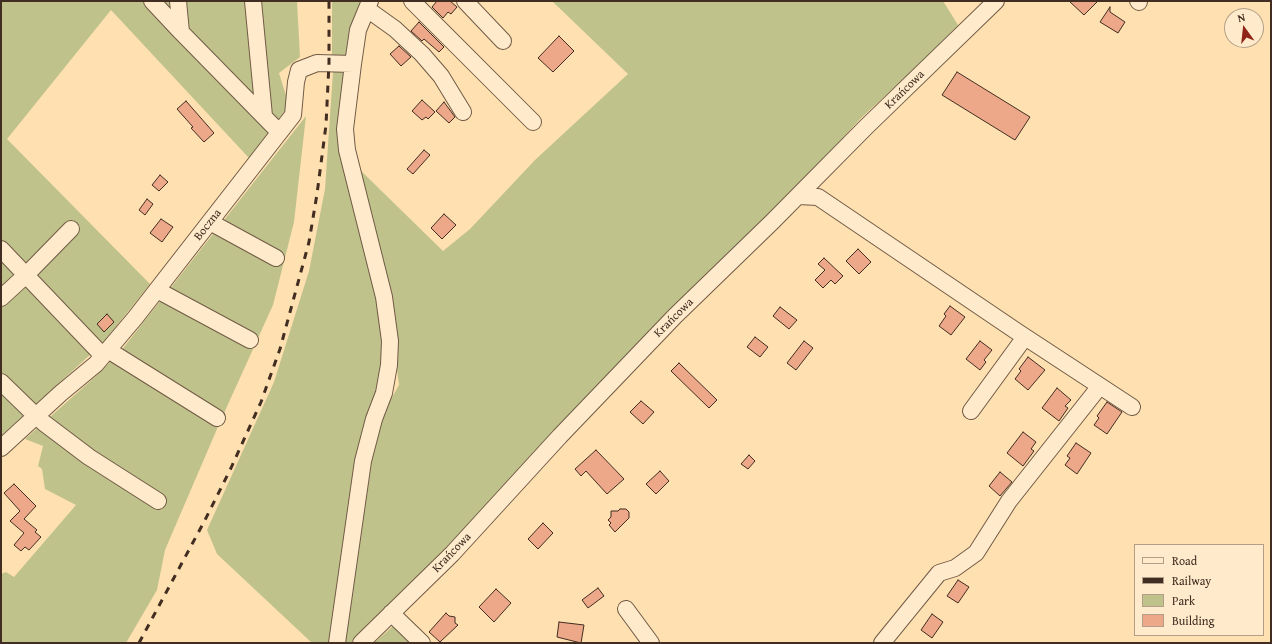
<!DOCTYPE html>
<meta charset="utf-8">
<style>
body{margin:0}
#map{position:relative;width:1272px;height:644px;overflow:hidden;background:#ffe0b1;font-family:"Gentium Book Plus",serif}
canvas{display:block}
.frame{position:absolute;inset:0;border:2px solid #412d21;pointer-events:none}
.legend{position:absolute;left:1134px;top:544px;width:130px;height:92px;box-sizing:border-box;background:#ffebcc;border:1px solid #b39f88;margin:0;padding:5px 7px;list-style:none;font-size:12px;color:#412d21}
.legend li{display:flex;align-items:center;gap:8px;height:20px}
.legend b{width:20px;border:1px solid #b39f88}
.north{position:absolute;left:1224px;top:8px;width:40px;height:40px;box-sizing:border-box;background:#ffebcc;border:1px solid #b39f88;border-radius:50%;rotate:345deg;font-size:11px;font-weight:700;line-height:16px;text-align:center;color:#412d21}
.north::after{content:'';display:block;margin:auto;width:14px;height:18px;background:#8f2418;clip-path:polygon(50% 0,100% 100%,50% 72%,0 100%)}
</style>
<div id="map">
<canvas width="1272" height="644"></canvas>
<div class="frame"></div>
<ul class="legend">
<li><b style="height:5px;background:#ffebcc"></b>Road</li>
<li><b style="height:5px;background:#412d21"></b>Railway</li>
<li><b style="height:11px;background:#c0c28c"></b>Park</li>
<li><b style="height:11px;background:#eda889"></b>Building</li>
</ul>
<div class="north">N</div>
</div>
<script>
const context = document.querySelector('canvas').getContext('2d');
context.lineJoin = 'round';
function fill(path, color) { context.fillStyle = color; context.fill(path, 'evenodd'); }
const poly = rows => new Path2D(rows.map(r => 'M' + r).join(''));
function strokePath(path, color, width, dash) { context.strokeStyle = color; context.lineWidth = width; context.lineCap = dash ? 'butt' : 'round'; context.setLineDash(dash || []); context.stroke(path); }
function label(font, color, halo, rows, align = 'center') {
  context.font = font + ' "Gentium Book Plus",serif'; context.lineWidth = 3; context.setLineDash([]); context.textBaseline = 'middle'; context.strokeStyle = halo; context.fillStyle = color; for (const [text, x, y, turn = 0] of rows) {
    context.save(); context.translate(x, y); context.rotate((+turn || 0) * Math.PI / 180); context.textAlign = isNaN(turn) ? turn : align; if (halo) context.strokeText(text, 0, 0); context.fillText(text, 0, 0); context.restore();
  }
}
const green = poly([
 [1,1,297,1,300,57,279,73,289,105,249,158,111,10,7,139,150,284,102,344,1,436],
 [332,1,366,1,349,55,332,56],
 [552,1,943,1,958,25,911,72,861,118,819,164,470,527,351,643,341,643,375,434,390,401,399,385,391,322,356,166,443,251,470,229,535,160,628,74],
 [333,72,345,72,342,135,387,340,333,643,312,643,217,554,207,530,274,382,309,271,325,189],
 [306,116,294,222,273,305,220,422,165,550,157,590,126,643,1,643,1,574,6,572,14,577,76,505,45,489,42,469,38,466,43,446,25,439,95,377,120,352],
 [393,626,411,643,374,643]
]);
const building = poly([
 [437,1,450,1,457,7,451,14,448,12,443,18,432,7,437,1],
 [1069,1,1098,1,1084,15,1069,1],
 [1110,7,1110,12,1125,22,1118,33,1100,22,1110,7],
 [419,22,444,47,439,52,424,39,422,41,411,31,419,22],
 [559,36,574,51,553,72,538,58,559,36],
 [399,46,411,57,401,66,390,54,399,46],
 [957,72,1030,117,1015,140,942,95,957,72],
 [422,100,435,112,428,119,426,117,422,120,412,111,422,100],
 [186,101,214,133,204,142,191,128,193,127,177,109,186,101],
 [444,102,455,117,449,123,436,111,444,102],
 [424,150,430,155,413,174,407,169,424,150],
 [160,175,168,182,159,191,152,185,160,175],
 [147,199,153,204,145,215,139,210,147,199],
 [444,214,456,225,442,239,431,228,444,214],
 [161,219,173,227,162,242,150,233,161,219],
 [858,249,871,262,859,274,846,261,858,249],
 [824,258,843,276,835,284,831,280,823,288,815,280,825,270,818,264,824,258],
 [950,306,965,317,951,335,939,326,946,316,944,314,950,306],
 [780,307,797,320,789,329,773,316,780,307],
 [107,314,114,322,104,332,97,324,107,314],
 [755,337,768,347,760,357,747,347,755,337],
 [804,341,813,348,796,370,787,363,804,341],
 [980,341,992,350,984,360,986,362,980,370,966,359,980,341],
 [1028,357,1045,370,1028,390,1015,379,1021,371,1019,369,1028,357],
 [679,363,717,400,709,408,671,371,679,363],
 [1057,388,1071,400,1065,406,1068,408,1059,421,1042,408,1057,388],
 [641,401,654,412,643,424,630,412,641,401],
 [1107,402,1122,412,1107,434,1094,425,1099,418,1097,416,1107,402],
 [1023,432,1036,442,1031,449,1034,451,1023,466,1007,453,1023,432],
 [1076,443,1091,453,1077,474,1065,465,1070,458,1067,456,1076,443],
 [596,450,624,479,607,494,586,471,581,476,575,469,596,450],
 [749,455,755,461,748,469,741,464,749,455],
 [660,471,669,481,656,494,646,484,660,471],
 [1000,472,1012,482,1000,496,989,486,1000,472],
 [14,484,36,506,24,519,37,530,35,532,41,537,29,550,25,547,21,551,14,545,24,533,10,521,20,511,4,493,14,484],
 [620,509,626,509,629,512,629,518,615,532,609,525,611,523,608,520,611,517,611,511,618,511,620,509],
 [543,523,553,533,538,549,528,539,543,523],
 [958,580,969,587,958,603,947,596,958,580],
 [598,588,604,596,588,608,582,600,598,588],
 [496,589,511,603,494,622,479,607,496,589],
 [446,613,449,616,455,617,455,623,458,625,440,642,429,632,446,613],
 [932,614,943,622,932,638,921,630,932,614],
 [559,622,584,625,581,643,557,637,559,622]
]);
const minor = poly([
 [152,1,181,32],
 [178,1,181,32,279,132],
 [253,1,264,116],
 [412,1,533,122],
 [465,1,503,41],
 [1138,1,1139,2],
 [367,9,395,29,422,54,441,76,463,112],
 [798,196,818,197,1019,333,1132,407],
 [210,222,276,258],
 [1,249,103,356],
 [157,290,250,340],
 [1,298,26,275,71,229],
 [108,350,217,418],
 [1,382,36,416,44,423,89,457,158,501],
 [971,411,1025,337],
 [1,448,61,393,96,364,135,318,293,115,296,82,299,70,317,63,353,64,358,30,370,1],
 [626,609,651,643],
 [391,613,422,643],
 [337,643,363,461,374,419,384,393,389,365,390,341,384,297,347,150,345,129,353,64],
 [361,643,452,554,560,436,675,316,772,222,866,127,996,1],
 [882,643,939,573,955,568,976,553,1009,501,1100,386]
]);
const rail = poly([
 [139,643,205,520,231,468,261,402,280,349,309,242,317,194,326,125,329,63,329,1]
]);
const streetNames = [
 ["Krańcowa",905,90,-44],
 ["Boczna",208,225,-52],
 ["Krańcowa",674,318,-45],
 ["Krańcowa",452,553,-46]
];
fill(green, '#c0c28c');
fill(building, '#eda889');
strokePath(building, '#412d21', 1);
strokePath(minor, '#705a45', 18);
strokePath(minor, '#ffebcc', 16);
strokePath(rail, '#412d21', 3, [7, 7]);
label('12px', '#412d21', '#ffebcc', streetNames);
</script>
